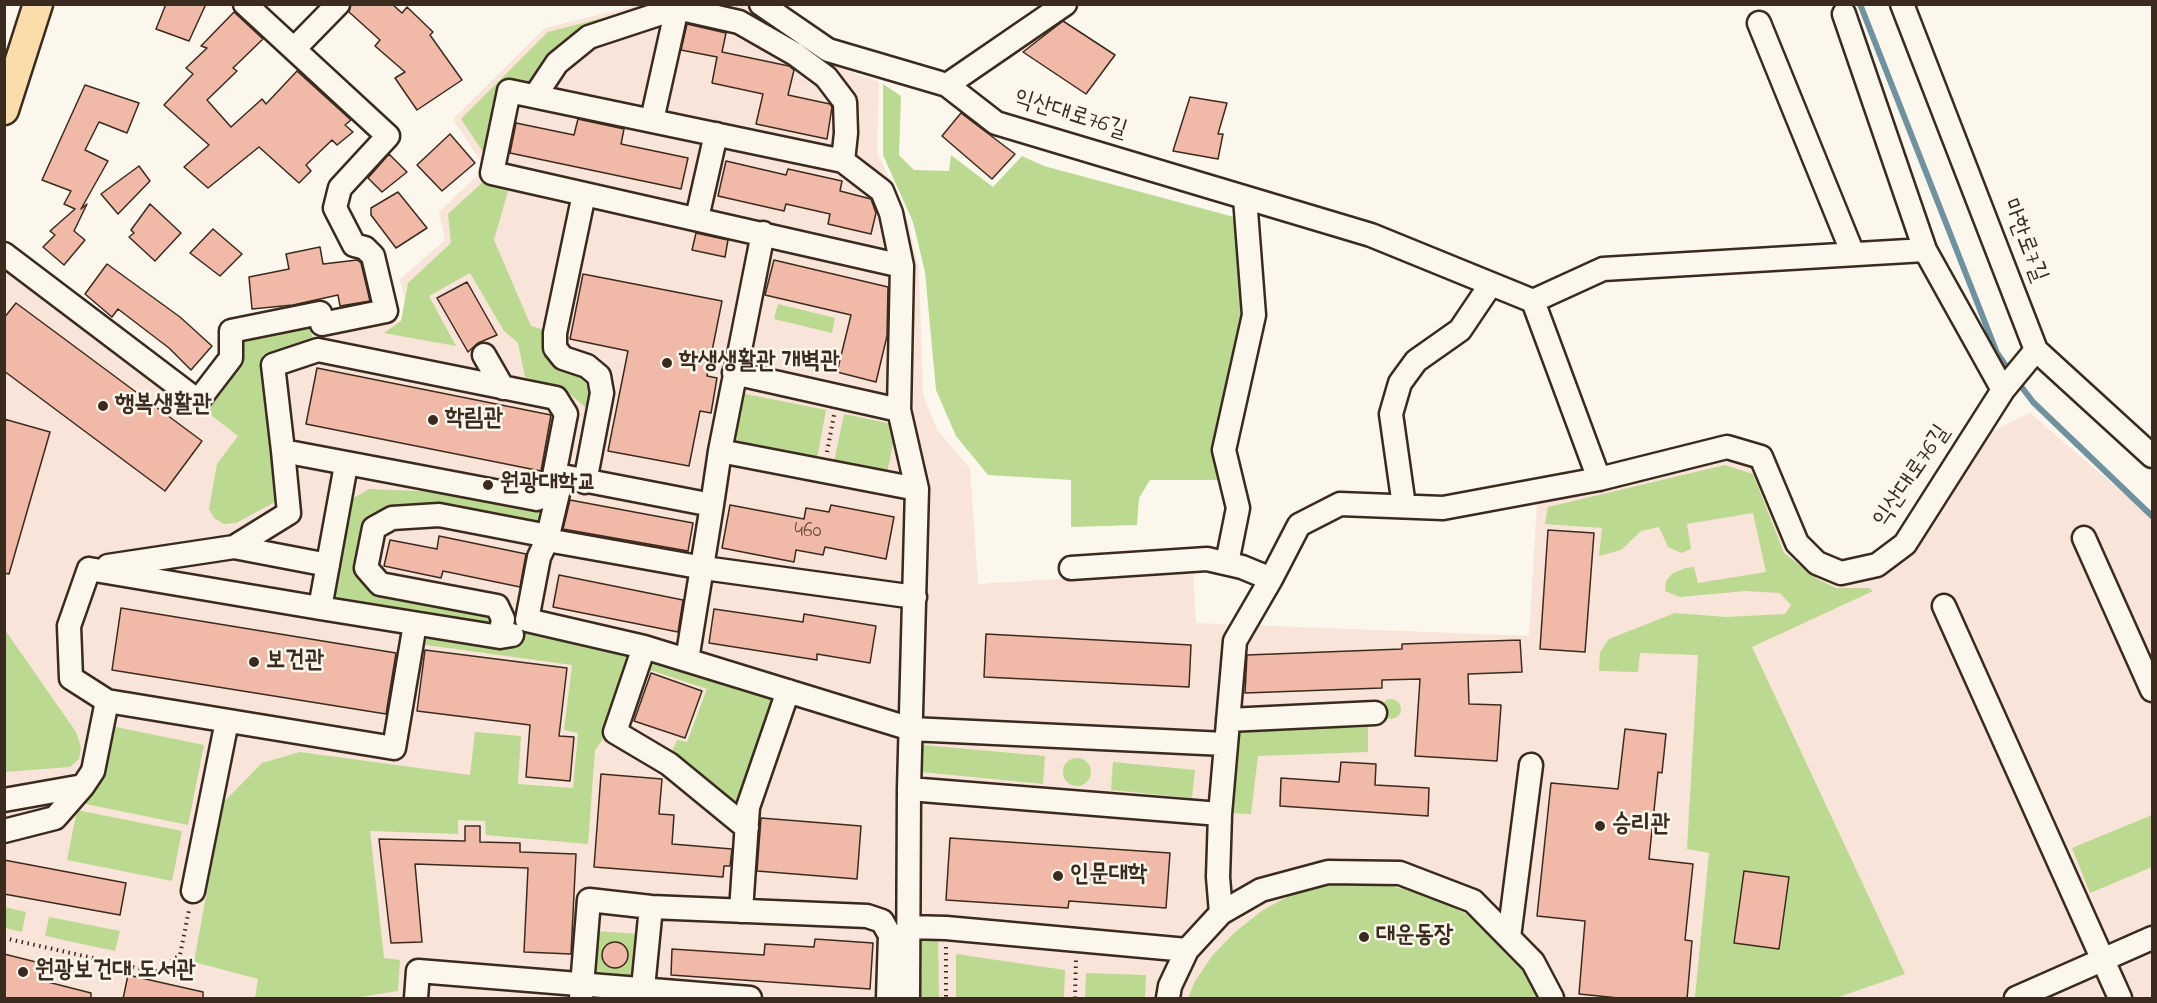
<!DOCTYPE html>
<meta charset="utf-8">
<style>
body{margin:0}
#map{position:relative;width:2157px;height:1003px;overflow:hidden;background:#fbf7ec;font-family:"Indie Flower",sans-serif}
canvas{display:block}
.frame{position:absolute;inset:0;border:6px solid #3b2a1e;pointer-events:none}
</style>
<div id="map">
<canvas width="2157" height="1003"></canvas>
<div class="frame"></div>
</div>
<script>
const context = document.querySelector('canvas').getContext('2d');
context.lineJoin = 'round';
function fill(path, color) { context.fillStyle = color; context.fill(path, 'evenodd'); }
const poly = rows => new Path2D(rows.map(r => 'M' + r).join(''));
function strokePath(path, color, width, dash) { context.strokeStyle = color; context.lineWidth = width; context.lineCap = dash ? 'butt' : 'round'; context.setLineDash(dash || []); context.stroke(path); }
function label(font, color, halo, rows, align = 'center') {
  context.font = font + ' "Indie Flower","Poor Story",sans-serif'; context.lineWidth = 5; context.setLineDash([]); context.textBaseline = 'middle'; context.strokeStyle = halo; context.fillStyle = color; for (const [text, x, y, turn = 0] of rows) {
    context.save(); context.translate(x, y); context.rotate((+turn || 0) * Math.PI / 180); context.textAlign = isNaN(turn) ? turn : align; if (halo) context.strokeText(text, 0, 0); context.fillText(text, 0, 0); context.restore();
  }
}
const built = poly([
 [639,5,742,5,828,50,848,71,879,82,877,152,907,218,919,269,923,394,937,430,970,468,978,584,1193,571,1196,623,1529,636,1537,502,1728,457,1755,464,1788,549,1877,572,1980,437,2030,413,2152,518,2152,998,5,998,4,256,202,407,235,363,316,319,320,333,410,319,400,279,445,240,439,212,485,168,453,119,545,28]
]);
const green = poly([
 [653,5,584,33,530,87,506,83,488,159,461,119,548,32],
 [883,84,901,96,899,155,914,170,949,171,951,155,993,187,1022,156,1044,166,1234,217,1245,312,1213,449,1222,480,1150,480,1139,498,1137,525,1071,527,1071,480,988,475,956,436,936,390,925,272,913,222,883,155],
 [484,181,509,187,494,240,531,326,548,331,593,380,593,406,585,407,570,394,525,377,518,343,504,331,470,273,429,296,456,346,384,333,401,321,408,283,451,243,448,214],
 [778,304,835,318,832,333,774,319],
 [309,325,314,342,261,360,279,483,277,501,236,523,224,524,214,518,209,509,217,464,238,436,202,408,235,341],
 [741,393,826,410,817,459,731,442],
 [844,414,897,425,887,473,834,462],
 [1725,465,1753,474,1784,553,1817,579,1836,588,1869,588,1873,591,1752,647,1905,974,1836,998,1695,998,1709,853,1687,849,1698,655,1640,653,1638,672,1599,671,1600,652,1609,639,1675,613,1726,617,1785,614,1791,605,1780,593,1745,591,1680,597,1665,591,1666,581,1673,573,1685,568,1694,567,1698,583,1766,572,1753,513,1687,524,1691,549,1681,553,1668,547,1659,527,1641,531,1621,550,1599,556,1602,528,1545,524,1548,507],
 [369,489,441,492,543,512,540,527,390,511,359,571,491,614,493,630,329,602,348,501],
 [528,625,637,652,610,730,595,750,588,844,486,835,485,821,458,820,458,834,370,831,384,958,400,960,398,991,354,998,255,998,258,979,194,962,223,803,262,763,300,752,470,775,475,732,521,736,518,784,573,788,578,733,564,730,572,665,426,645,428,632,512,642,523,636],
 [5,630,76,732,81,747,79,759,70,767,5,772],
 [648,654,780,695,743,818,669,758,677,740,687,742,707,689,644,668],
 '1381 709a10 10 0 1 1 20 0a10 10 0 1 1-20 0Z',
 [111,726,204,745,188,825,81,803],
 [1368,727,1368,752,1258,756,1251,814,1229,813,1235,731],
 [923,745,1045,756,1043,784,921,772],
 '1063 772a14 14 0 1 1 28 0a14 14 0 1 1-28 0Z',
 [1113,762,1195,770,1192,798,1111,790],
 [77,810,182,831,172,881,67,860],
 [2152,815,2152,867,2090,893,2072,848],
 [1363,881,1426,893,1481,922,1504,943,1530,977,1540,998,1188,998,1195,981,1212,956,1235,932,1263,910,1293,894,1329,885],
 [5,907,26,912,22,932,5,928],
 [49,917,120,931,115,951,45,936],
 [596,931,639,934,635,979,592,975],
 [914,934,938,935,939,998,915,998],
 [956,954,1065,970,1064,998,956,998],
 [1086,973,1146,975,1145,998,1085,998]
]);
const stream = poly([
 [1860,4,1997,353,2011,373],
 [2017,381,2033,402,2152,516]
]);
const building = poly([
 [166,4,206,4,189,41,156,29,166,4],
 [351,4,392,4,402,13,407,7,433,32,430,35,462,80,417,110,395,78,405,72,375,46,380,40,349,12,351,4],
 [234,12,263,39,233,68,237,71,207,100,231,127,262,99,266,104,297,71,351,120,345,125,353,132,337,145,332,140,306,165,311,171,299,183,259,147,208,188,184,167,209,145,164,105,193,74,186,68,207,48,201,46,234,12],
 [1063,21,1115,55,1086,94,1023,52,1063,21],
 [687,24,726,33,722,52,789,66,794,70,788,95,830,104,832,107,827,139,756,124,763,94,712,83,717,57,681,50,687,24],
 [85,85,139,103,127,133,99,122,85,150,108,161,81,209,87,204,74,231,85,240,64,265,43,247,55,235,50,231,75,209,64,204,71,191,42,180,85,85],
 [1190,97,1227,103,1218,134,1223,134,1218,159,1173,151,1190,97],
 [961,113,1015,154,992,179,942,136,961,113],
 [578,119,624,129,621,144,688,158,681,189,510,153,516,123,574,135,578,119],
 [450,134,475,163,442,191,417,165,450,134],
 [389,154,407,172,382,192,368,178,389,154],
 [726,161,786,175,788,169,842,181,840,191,871,199,876,213,871,234,828,224,830,214,786,204,784,211,718,196,726,161],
 [139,166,150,181,118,214,101,194,139,166],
 [398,192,427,228,396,248,371,215,371,208,398,192],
 [150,204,181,233,155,261,129,237,134,233,131,230,150,204],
 [213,229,242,254,220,276,190,253,213,229],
 [696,233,728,240,725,257,692,250,696,233],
 [320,247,323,264,357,260,361,263,370,301,340,306,338,295,293,305,252,309,249,277,289,269,286,254,320,247],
 [774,260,888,287,887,336,876,382,837,372,851,315,765,295,774,260],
 [107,264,180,317,212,346,191,370,169,348,118,309,112,317,85,294,107,264],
 [583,274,722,301,707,376,717,378,711,413,700,411,689,466,608,451,628,351,570,339,583,274],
 [467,282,497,335,478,343,468,352,437,298,467,282],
 [16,303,202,441,165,491,4,371,4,318,16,303],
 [317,368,551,415,541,471,306,424,317,368],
 [4,419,50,432,9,574,4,573,4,419],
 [570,500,693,523,688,551,563,529,570,500],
 [730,505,804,519,806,508,829,512,831,505,894,517,886,559,825,547,823,555,796,550,794,562,722,548,730,505],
 [1548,530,1594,533,1585,652,1540,649,1548,530],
 [439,536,526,554,520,587,443,571,441,578,384,566,390,540,437,549,439,536],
 [559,575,683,600,678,632,553,607,559,575],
 [121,608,396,653,386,714,112,670,121,608],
 [714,609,803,622,804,614,876,626,870,663,817,654,817,660,709,643,714,609],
 [986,634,1191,645,1189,687,984,677,986,634],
 [1520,640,1522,672,1468,674,1469,704,1501,705,1497,761,1415,756,1420,679,1382,680,1382,688,1245,693,1247,655,1402,649,1402,644,1520,640],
 [425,650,567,668,559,736,574,737,570,781,526,777,530,725,417,711,425,650],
 [651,673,702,691,685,738,634,721,651,673],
 [1625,729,1666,734,1662,773,1658,772,1649,859,1693,864,1685,940,1692,941,1687,999,1629,999,1579,994,1585,921,1537,916,1551,783,1618,789,1625,729],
 [1341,762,1376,764,1375,785,1429,788,1428,816,1280,806,1281,778,1339,782,1341,762],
 [601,774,662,779,659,814,674,815,672,844,732,849,730,866,724,866,723,877,594,867,601,774],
 [761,818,861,826,857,879,757,871,761,818],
 [465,826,480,826,480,842,520,843,520,852,576,854,571,954,524,952,528,868,415,864,422,942,391,943,379,839,465,841,465,826],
 [950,838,1170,853,1166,908,1069,901,1068,908,946,900,950,838],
 [4,860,126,883,120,915,4,894,4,860],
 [1744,871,1789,877,1779,949,1734,943,1744,871],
 [815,939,873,943,870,989,671,975,672,949,764,955,765,944,814,947,815,939],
 '602 955a13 13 0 1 1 26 0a13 13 0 1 1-26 0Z',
 [4,954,44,964,40,980,91,993,91,999,4,999,4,954],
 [128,975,203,992,203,999,123,999,128,975]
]);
const path = poly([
 [827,452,834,415],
 [4,938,155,972,180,955,189,910],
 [946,947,946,998],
 [1075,998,1076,958]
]);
const minor = poly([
 [761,4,828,50,947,85,996,123,1371,235,1533,301,1599,479],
 [1902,4,2036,350,2152,456],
 [1844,14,1925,250,2003,390],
 [1759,23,1853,254],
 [295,48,338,4],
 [947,85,1065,4],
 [535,96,557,63,589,37,677,8,739,22,795,54,826,77,845,102,846,133,843,161],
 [652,120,677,8],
 [584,194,555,333,555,348,563,358,587,366,599,376,602,393,585,482],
 [697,218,716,134],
 [763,233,720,451,712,505,562,476,547,540,704,568,915,597],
 [4,254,198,401,231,358,231,331,320,313,322,324,386,311,373,256,365,248,354,245,335,208,340,188,388,136,245,4],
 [902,266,492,173,509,91,843,161,882,191,891,213,902,266,899,410,917,489,909,789,908,998],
 [1533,301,1603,269,1925,250],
 [318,350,556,398,566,414,552,486,537,499,283,451,273,365,318,350],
 [484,355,503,388],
 [734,373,899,410],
 [720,451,917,489],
 [1404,506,1391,414,1400,383,1416,361,1460,330,1491,284],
 [2084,538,2152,690],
 [547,540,539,557,527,620,644,647,911,729,1225,744],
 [234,547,328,565],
 [1227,563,1238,508,1224,450,1254,315,1245,198],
 [108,566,234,547,289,513,283,451],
 [1071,568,1207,559,1242,567,1271,579,1299,525,1340,504,1443,508,1599,479,1727,447,1761,457,1797,543,1817,563,1841,573,1877,565,1905,544,2003,390,2036,350],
 [89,569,320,608,346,465],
 [89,569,69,626,71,678,107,701],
 [1944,606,2120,998],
 [320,608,500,637,512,635],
 [500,637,503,619,497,606,380,584,366,568,374,528,392,518,439,515,548,536],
 [644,647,615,732,669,764,747,828],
 [687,660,712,505],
 [1228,720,1375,713],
 [909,789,1220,814],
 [4,800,83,786],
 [4,831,55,818,83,786,93,771,107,701,394,748,415,624],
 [193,891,227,721],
 [741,911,748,807,788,691],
 [1221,913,1218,877,1220,814,1235,641,1271,579],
 [908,927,946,928,1187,950],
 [1509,937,1531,765],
 [416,998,418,971,750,998],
 [581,998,589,900,651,907,867,916,882,921,890,935,888,998],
 [642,998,651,907],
 [1168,998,1170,986,1187,950,1221,913,1261,890,1328,872,1400,873,1473,901,1533,962,1552,998],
 [2016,998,2152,938]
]);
const major = poly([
 [4,110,38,4]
]);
const markers = [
 [667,363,6,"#3b2a1e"],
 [103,406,6,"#3b2a1e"],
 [433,420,6,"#3b2a1e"],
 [488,485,6,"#3b2a1e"],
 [254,662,6,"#3b2a1e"],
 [1600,826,6,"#3b2a1e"],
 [1058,876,6,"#3b2a1e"],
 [1364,937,6,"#3b2a1e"],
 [23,972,6,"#3b2a1e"]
];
const numberNames = [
 ["460",808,533]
];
const streetNames = [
 ["익산대로76길",1070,116,17],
 ["마한로7길",2023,241,69],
 ["익산대로76길",1913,477,-56]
];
const poiNames = [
 ["학생생활관 개벽관",679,363],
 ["행복생활관",115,406],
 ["학림관",445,420],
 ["원광대학교",500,485],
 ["보건관",266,662],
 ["승리관",1612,826],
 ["인문대학",1070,876],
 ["대운동장",1376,937],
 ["원광보건대 도서관",35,972]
];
fill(built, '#f8e4d8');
fill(green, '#bcd991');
strokePath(stream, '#70919e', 6);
fill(building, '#f1b9a8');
strokePath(building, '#3b2a1e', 1.5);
strokePath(minor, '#3b2a1e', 27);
strokePath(major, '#3b2a1e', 33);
strokePath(path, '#3b2a1e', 4, [1.5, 4.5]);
strokePath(minor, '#fbf7ec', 22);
strokePath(major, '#fbddab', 28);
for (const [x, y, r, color] of markers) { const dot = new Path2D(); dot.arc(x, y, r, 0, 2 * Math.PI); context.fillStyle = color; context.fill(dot); strokePath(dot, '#fbf7ec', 2); }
label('21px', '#684e40', null, numberNames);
label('24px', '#3b2a1e', '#fbf7ec', streetNames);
label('bold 24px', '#3b2a1e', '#fbf7ec', poiNames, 'left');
</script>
